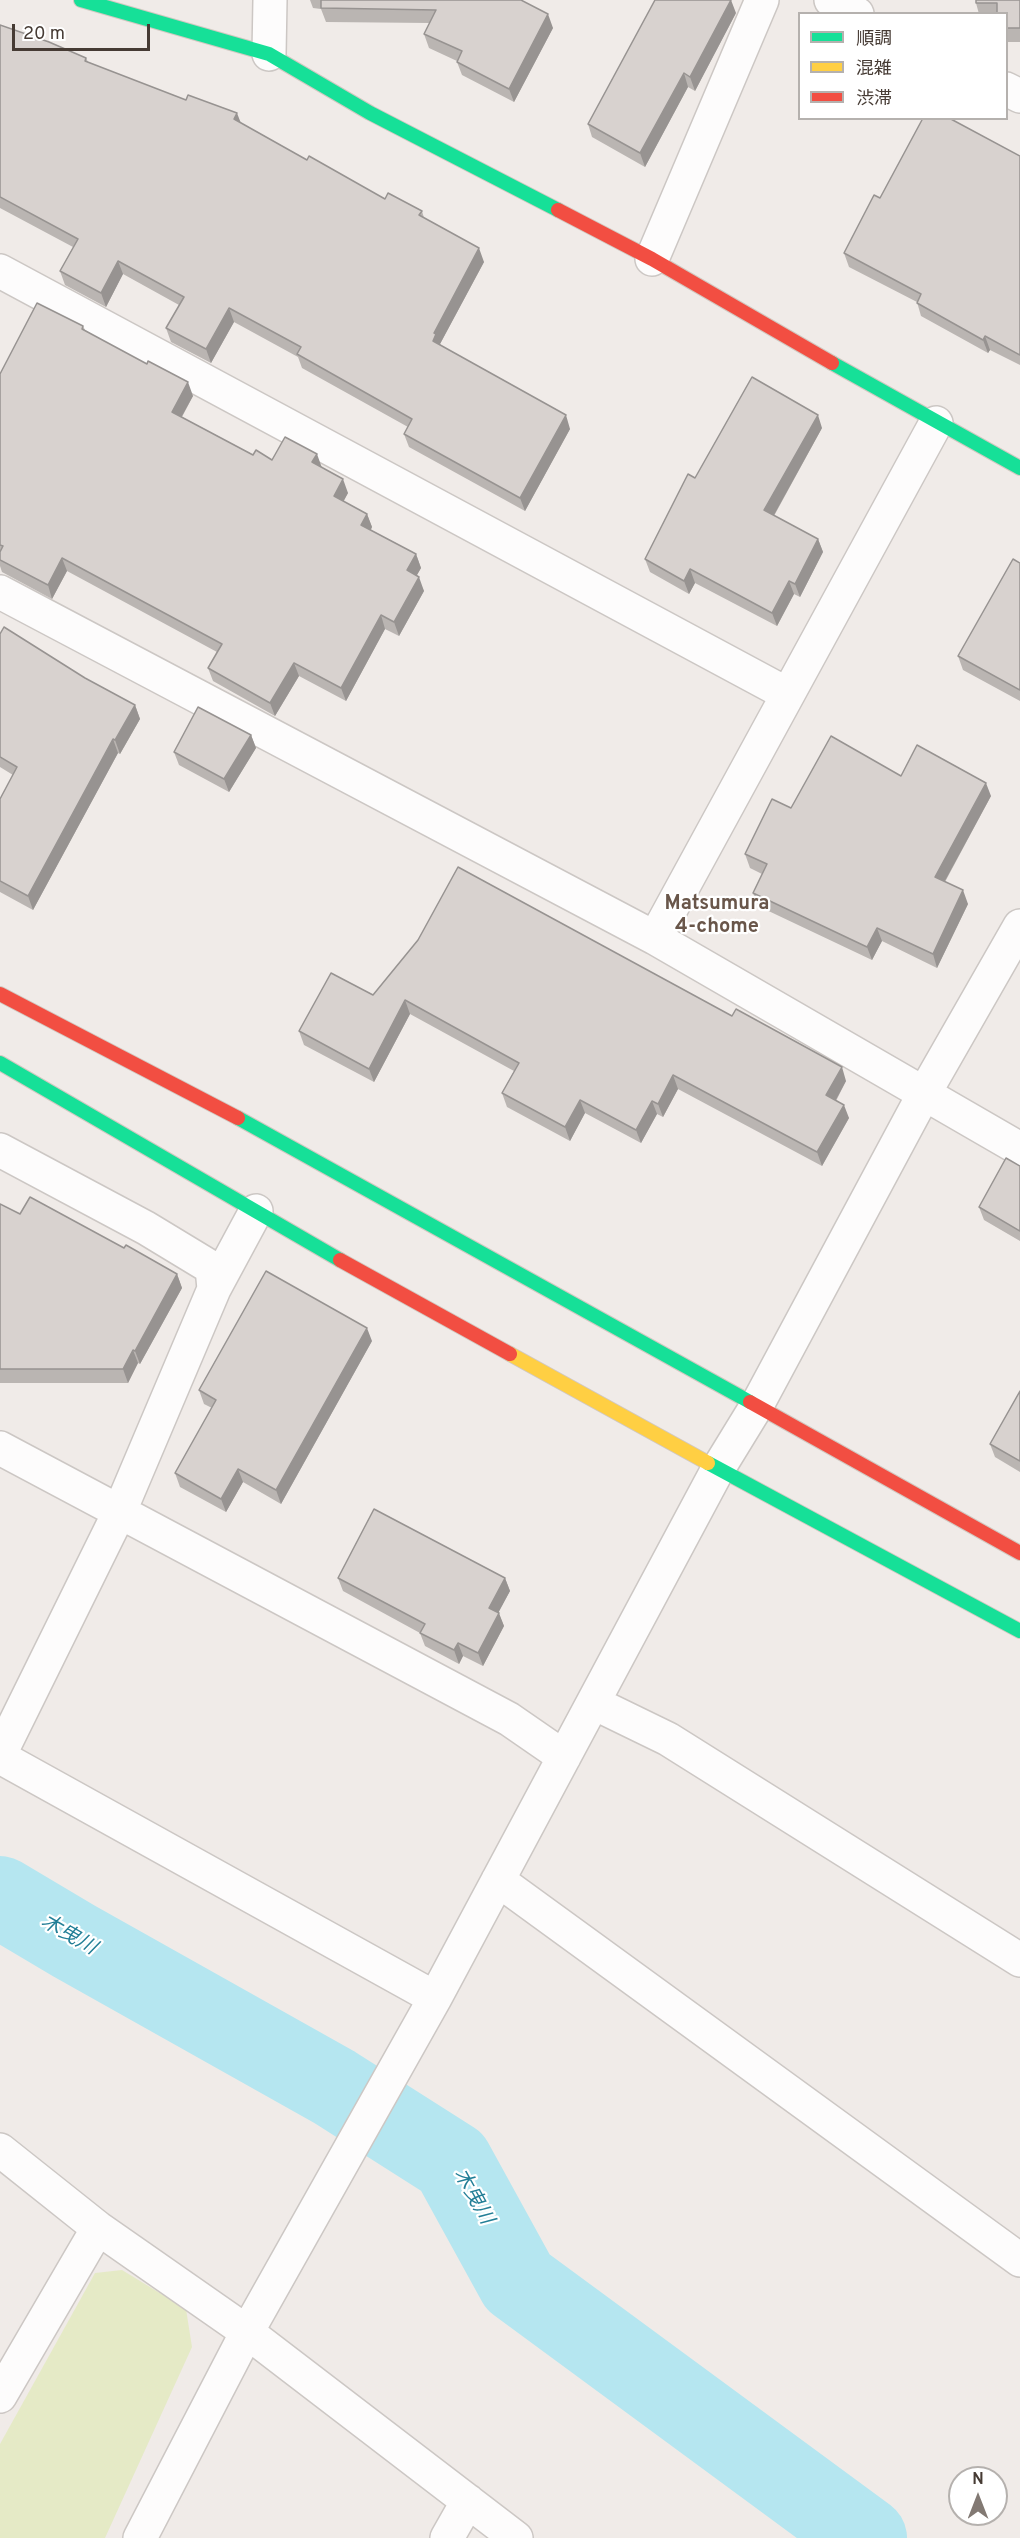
<!DOCTYPE html>
<meta charset="utf-8">
<style>
body{margin:0}
#map{position:relative;width:1020px;height:2538px;overflow:hidden;background:#f0ebe8;font-family:Overpass,"Noto Sans JP",sans-serif}
canvas{display:block}
.legend{position:absolute;left:798px;top:12px;width:210px;height:108px;box-sizing:border-box;background:#fff;border:2px solid #b5b1ae;margin:0;padding:8px 10px;list-style:none;font-size:18px;color:#463b34}
.legend li{display:flex;align-items:center;gap:12px;height:30px}
.legend b{width:30px;border:2px solid #b5b1ae}
.north{position:absolute;left:948px;top:2466px;width:60px;height:60px;box-sizing:border-box;background:#fff;border:2px solid #b5b1ae;border-radius:50%;rotate:0deg;font-size:16px;font-weight:700;line-height:24px;text-align:center;color:#463b34}
.north::after{content:'';display:block;margin:auto;width:21px;height:27px;background:#827973;clip-path:polygon(50% 0,100% 100%,50% 72%,0 100%)}
.scale{position:absolute;left:12px;top:24px;width:138px;height:27px;box-sizing:border-box;border:3px solid #463b34;border-top:0;padding-left:8px;font-size:18px;line-height:21px;white-space:nowrap;color:#463b34;-webkit-text-stroke:4px #fff;paint-order:stroke}
</style>
<div id="map">
<canvas width="1020" height="2538"></canvas>
<ul class="legend">
<li><b style="height:8px;background:#16e098"></b>順調</li>
<li><b style="height:8px;background:#ffcf43"></b>混雑</li>
<li><b style="height:8px;background:#f24e42"></b>渋滞</li>
</ul>
<div class="north">N</div>
<div class="scale">20 m</div>
</div>
<script>
const context = document.querySelector('canvas').getContext('2d');
context.lineJoin = 'round';
function fill(path, color) { context.fillStyle = color; context.fill(path, 'evenodd'); }
const poly = rows => new Path2D(rows.map(r => 'M' + r).join(''));
function strokePath(path, color, width, dash) { context.strokeStyle = color; context.lineWidth = width; context.lineCap = dash ? 'butt' : 'round'; context.setLineDash(dash || []); context.stroke(path); }
function label(font, color, halo, rows, align = 'center') {
  context.font = font + ' Overpass,"Noto Sans JP",sans-serif'; context.lineWidth = 4.5; context.setLineDash([]); context.textBaseline = 'middle'; context.strokeStyle = halo; context.fillStyle = color; for (const [text, x, y, turn = 0] of rows) {
    context.save(); context.translate(x, y); context.rotate((+turn || 0) * Math.PI / 180); context.textAlign = isNaN(turn) ? turn : align; if (halo) context.strokeText(text, 0, 0); context.fillText(text, 0, 0); context.restore();
  }
}
const green = poly([
 [122,2270,186,2309,192,2347,105,2538,0,2538,0,2444,95,2273]
]);
const river = poly([
 [0,1897,74,1941,334,2087,452,2162,518,2282,866,2538]
]);
const street = poly([
 [831,0,857,14],
 [269,54,270,0],
 [1006,89,1020,96],
 [652,259,762,0],
 [0,271,787,694],
 [0,592,655,938,1020,1149],
 [655,938,936,423],
 [0,1150,146,1228,212,1268,214,1289,119,1513,0,1754],
 [214,1289,256,1211],
 [0,1448,509,1719,564,1757],
 [594,1703,668,1739,1020,1960],
 [0,1757,435,1998],
 [498,1880,1020,2260],
 [0,2150,98,2228],
 [0,2396,98,2228,247,2332,516,2538],
 [140,2538,247,2332,435,1998,718,1469,756,1407,925,1092,1020,926],
 [447,2538,468,2501]
]);
const fast = poly([
 [81,0,269,54,370,113,558,210],
 [832,363,1020,468],
 [0,1063,340,1260],
 [238,1118,750,1402],
 [708,1463,1020,1631]
]);
const slow = poly([
 [510,1354,708,1463]
]);
const jam = poly([
 [558,210,652,259,832,363],
 [0,994,238,1118],
 [340,1260,510,1354],
 [750,1402,1020,1553]
]);
const wall = poly([
 [310,0,521,0,553,28,514,102,462,75,457,62,457,61,429,48,424,34,430,23,326,22,321,9,313,8],
 [1020,0,1020,42,1006,42,1006,14,979,14,976,3],
 [736,13,695,91,688,87,645,167,592,137,588,124],
 [0,25,86,58,88,62,240,123,307,160,385,199,422,211,424,218,484,262,440,344,441,346,570,429,525,511,409,447,404,434,408,427,302,368,298,357,234,322,211,363,171,342,166,328,179,305,123,274,106,307,65,285,60,271,73,247,0,208],
 [1020,156,1020,365,990,350,988,353,921,316,917,302,849,267,844,253,880,198],
 [83,326,85,330,193,396,182,417,253,455,272,460,321,467,348,493,343,501,367,514,372,527,371,530,416,554,421,568,416,576,424,591,399,636,385,629,346,701,299,676,275,716,213,681,208,668,217,652,67,571,52,599,2,572,0,566,0,374],
 [822,428,774,516,818,539,823,552,800,597,794,594,777,626,695,583,689,594,650,572,645,559,695,478],
 [1020,563,1020,701,963,670,958,656],
 [0,634,85,678,135,705,140,719,120,754,118,753,33,910,0,892,0,799,13,775,0,767],
 [251,735,256,748,229,792,179,765,174,752],
 [901,776,991,796,945,882,968,904,937,968,882,941,872,960,758,906,753,893,762,874,750,868,745,854,791,808],
 [373,995,846,1081,836,1101,849,1118,822,1166,678,1089,663,1117,657,1114,641,1143,585,1113,570,1141,507,1107,502,1093,514,1071,410,1014,374,1082,304,1045,299,1031],
 [1020,1166,1020,1241,984,1220,979,1207],
 [0,1204,20,1214,124,1248,177,1274,182,1288,140,1364,138,1363,128,1383,0,1383],
 [372,1341,281,1504,243,1482,226,1512,180,1487,175,1473,212,1408,204,1404,199,1390],
 [1020,1391,1020,1472,995,1457,990,1444],
 [338,1578,505,1578,510,1591,498,1612,504,1626,483,1666,463,1656,459,1664,425,1646,420,1633,343,1591]
]);
const shadedWall = poly([
 [731,0,736,13,695,91,690,77],
 [548,14,553,28,514,102,509,89],
 [684,73,688,87,645,167,640,153],
 [237,113,242,126,234,119],
 [479,248,484,262,440,344,441,347,433,341,434,333],
 [118,261,123,274,106,307,101,293],
 [229,308,234,322,211,363,206,349],
 [985,336,990,350,988,353,983,340],
 [188,382,193,396,177,425,172,412],
 [566,415,570,429,525,511,520,498],
 [818,415,822,428,769,524,764,510],
 [317,454,322,468,312,462],
 [343,479,348,493,339,510,334,496],
 [367,514,372,527,366,538,361,525],
 [818,539,823,552,800,597,795,584],
 [416,554,421,568,412,584,407,570],
 [62,558,67,571,52,599,48,585],
 [690,569,695,583,689,594,684,581],
 [419,577,424,591,399,636,394,622],
 [789,581,794,594,777,626,772,613],
 [381,615,385,629,346,701,341,688],
 [294,663,299,676,275,716,270,703],
 [135,705,140,719,120,754,115,740],
 [251,735,256,748,229,792,224,779],
 [113,739,118,753,33,910,28,896],
 [986,783,991,796,940,890,935,877],
 [963,890,968,904,937,968,933,954],
 [877,928,882,941,872,960,867,947],
 [405,1000,410,1014,374,1082,369,1069],
 [842,1067,846,1081,831,1109,826,1095],
 [673,1075,678,1089,663,1117,658,1104],
 [580,1100,585,1113,570,1141,565,1127],
 [652,1101,657,1114,641,1143,636,1130],
 [844,1105,849,1118,822,1166,817,1152],
 [177,1274,182,1288,140,1364,135,1351],
 [367,1328,372,1341,281,1504,276,1490],
 [133,1350,138,1363,128,1383,123,1369],
 [238,1469,243,1482,226,1512,221,1499],
 [505,1578,510,1591,494,1621,489,1608],
 [499,1613,504,1626,483,1666,478,1653],
 [458,1643,463,1656,459,1664,454,1650]
]);
const building = poly([
 [321,0,521,0,548,14,509,89,457,62,462,51,424,34,436,10,321,8,321,0],
 [655,0,731,0,690,77,684,73,640,153,588,124,655,0],
 [976,0,1020,0,1020,28,1006,28,1006,14,997,14,997,3,976,3,976,0],
 [0,25,49,42,86,58,85,61,186,100,188,95,237,113,234,119,307,160,309,156,385,199,388,193,422,211,419,215,479,248,434,333,436,334,433,341,566,415,520,498,404,434,412,419,297,354,301,347,229,308,206,349,166,328,184,297,118,261,101,293,60,271,78,239,0,197,0,25],
 [923,118,949,118,1020,156,1020,355,985,336,983,340,917,303,921,294,844,253,874,195,880,198,923,118],
 [37,303,83,326,82,329,147,364,148,361,188,382,172,412,253,455,256,450,272,460,285,437,317,454,312,462,343,479,334,496,367,514,361,525,416,554,407,570,419,577,394,622,381,615,341,688,294,663,270,703,208,668,222,644,62,558,48,585,0,560,0,552,3,546,0,545,0,374,37,303],
 [752,377,818,415,764,510,818,539,795,584,789,581,772,613,690,569,684,581,645,559,688,474,695,478,752,377],
 [1013,559,1020,563,1020,690,958,656,1013,559],
 [4,627,85,678,135,705,115,740,113,739,28,896,0,881,0,799,17,767,0,757,0,634,4,627],
 [198,707,251,735,224,779,174,752,198,707],
 [831,736,901,776,917,745,986,783,935,877,963,890,933,954,877,928,867,947,753,893,767,864,745,854,772,799,791,808,831,736],
 [458,867,732,1016,736,1009,842,1067,826,1095,844,1105,817,1152,673,1075,658,1104,652,1101,636,1130,580,1100,565,1127,502,1093,519,1063,405,1000,369,1069,299,1031,331,973,373,995,418,940,458,867],
 [1006,1158,1020,1166,1020,1231,979,1207,1006,1158],
 [30,1197,124,1248,126,1245,177,1274,135,1351,133,1350,123,1369,0,1369,0,1204,20,1214,30,1197],
 [266,1271,367,1328,276,1490,238,1469,221,1499,175,1473,216,1400,199,1390,266,1271],
 [1020,1391,1020,1461,990,1444,1020,1391],
 [374,1509,505,1578,489,1608,499,1613,478,1653,458,1643,454,1650,420,1633,425,1624,338,1578,374,1509]
]);
const neighbourhoodNames = [
 ["Matsumura",717,905],
 ["4-chome",717,928]
];
const waterNames = [
 ["木曳川",68,1936,30],
 ["木曳川",472,2197,61]
];
fill(green, '#e5eac6');
strokePath(river, '#b5e6f0', 82);
strokePath(street, '#ccc7c4', 36);
strokePath(fast, '#d1c8c0', 16);
strokePath(slow, '#d1c8c0', 16);
strokePath(jam, '#d1c8c0', 16);
strokePath(street, '#fdfcfc', 33);
strokePath(fast, '#16e098', 14);
strokePath(slow, '#ffcf43', 14);
strokePath(jam, '#f24e42', 14);
fill(wall, '#bab5b2');
fill(shadedWall, '#979391');
fill(building, '#d8d2cf');
strokePath(building, '#979391', 1.5);
label('bold 20px', '#69564a', '#fff', neighbourhoodNames);
label('italic 20px', '#237f97', '#fff', waterNames);
</script>
